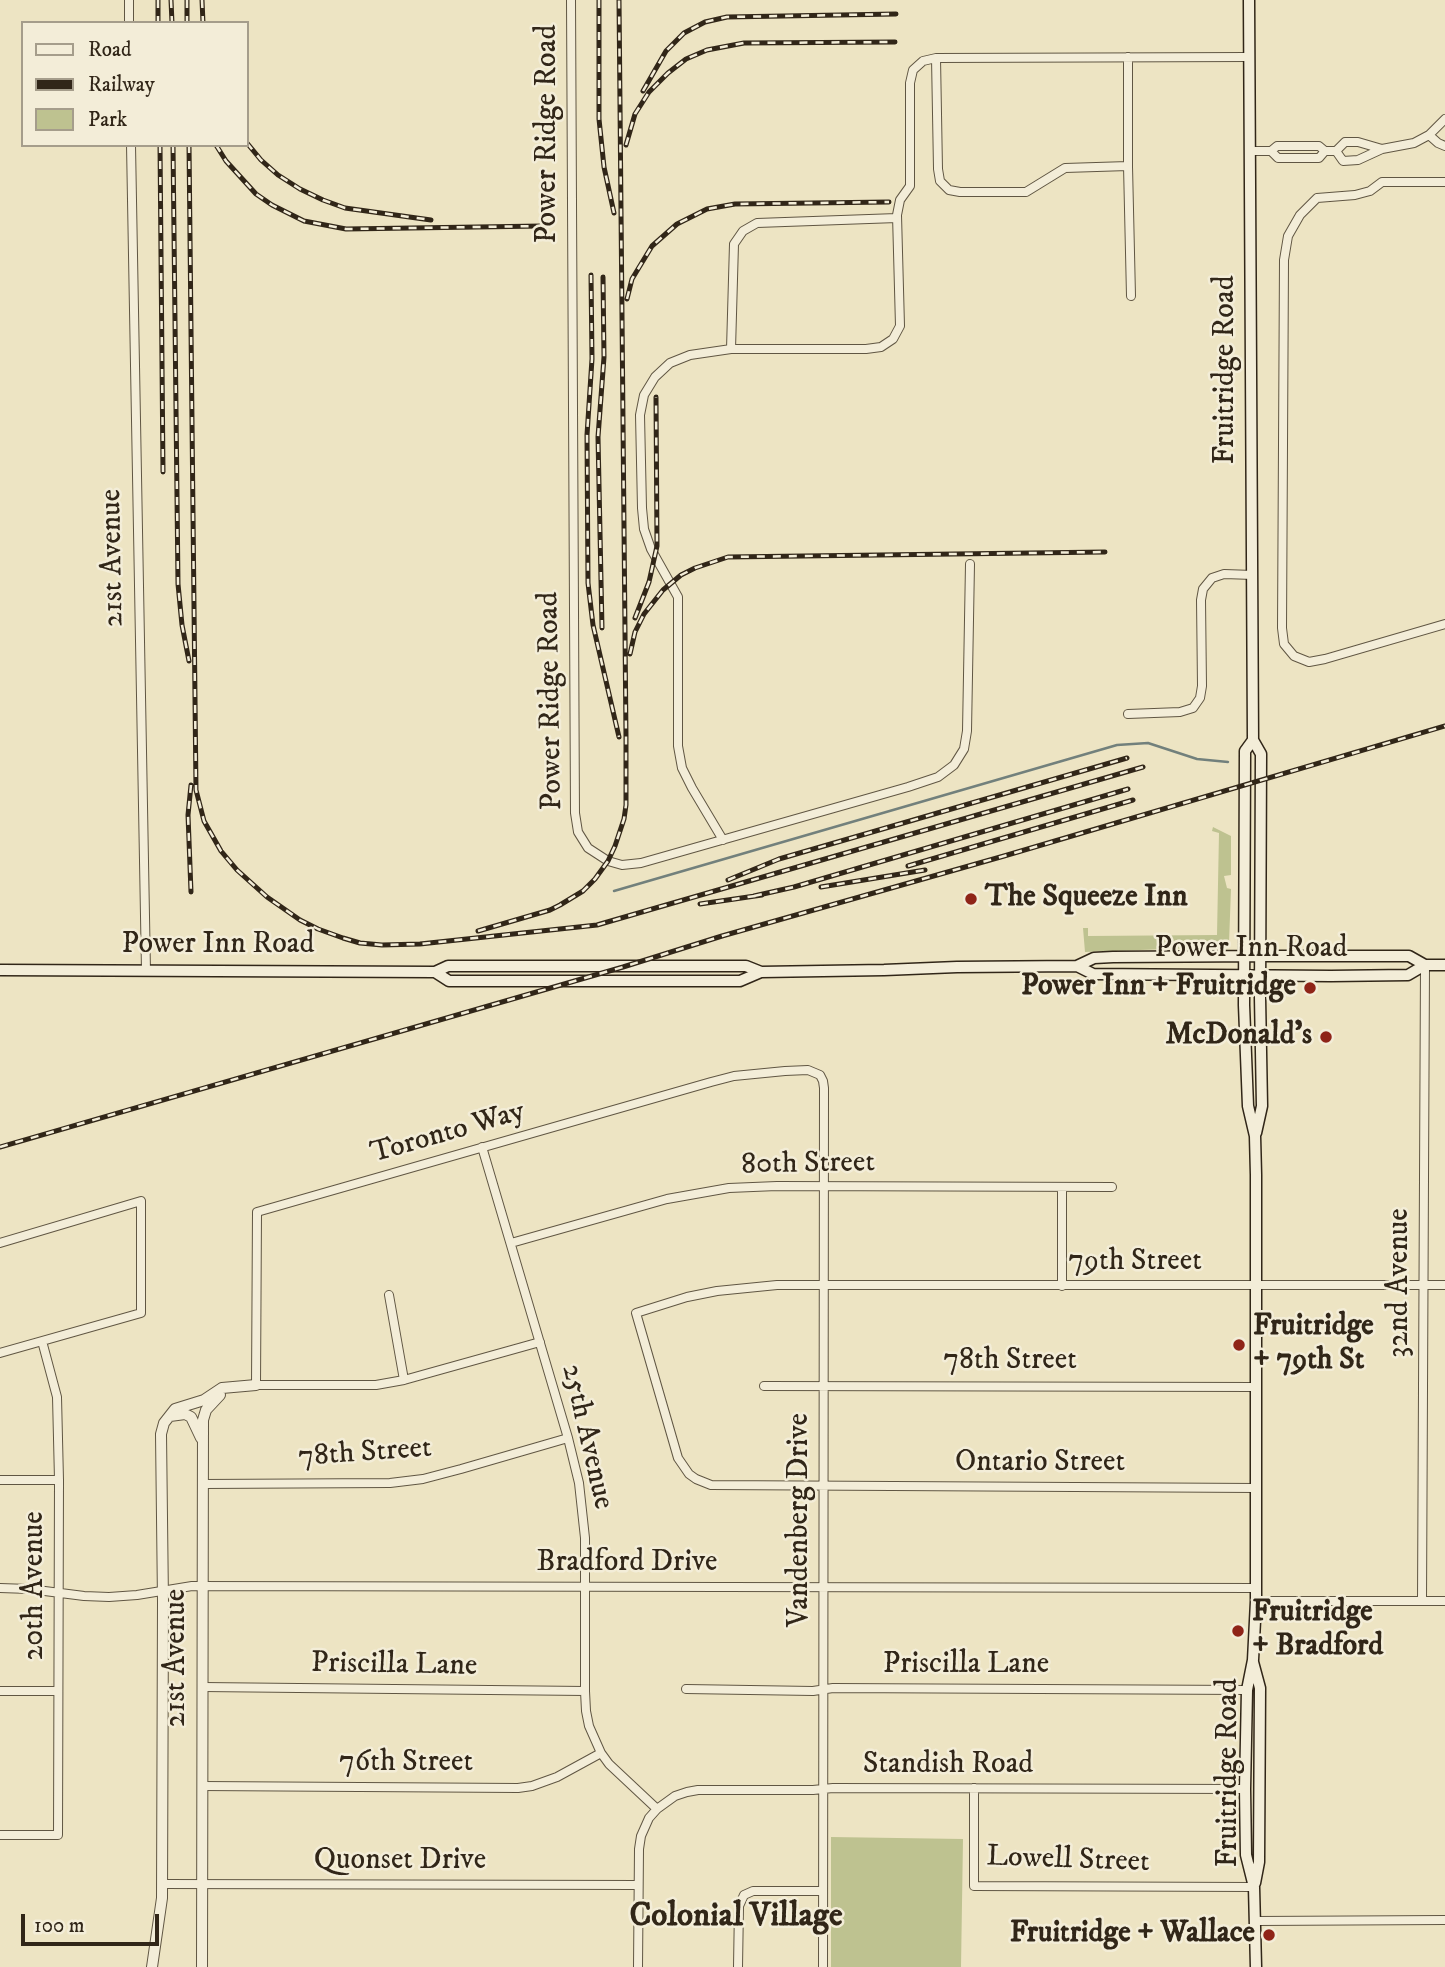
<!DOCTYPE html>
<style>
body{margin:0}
#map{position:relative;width:1445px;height:1967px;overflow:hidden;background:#ede4c3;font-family:"IM FELL DW Pica",serif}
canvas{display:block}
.legend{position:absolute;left:21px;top:21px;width:228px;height:126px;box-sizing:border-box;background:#f3edd8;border:2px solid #a59d8b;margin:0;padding:9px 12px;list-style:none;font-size:21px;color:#312618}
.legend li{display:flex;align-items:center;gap:14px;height:35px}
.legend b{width:35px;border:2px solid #a59d8b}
.scale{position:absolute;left:21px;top:1914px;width:138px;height:32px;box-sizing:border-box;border:4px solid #312618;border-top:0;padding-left:9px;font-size:21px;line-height:24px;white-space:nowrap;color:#312618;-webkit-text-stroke:5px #f3edd8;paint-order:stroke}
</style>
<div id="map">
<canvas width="1445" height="1967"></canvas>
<ul class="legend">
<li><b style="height:9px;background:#f3edd8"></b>Road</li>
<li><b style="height:9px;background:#312618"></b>Railway</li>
<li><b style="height:19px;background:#bec290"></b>Park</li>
</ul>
<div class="scale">100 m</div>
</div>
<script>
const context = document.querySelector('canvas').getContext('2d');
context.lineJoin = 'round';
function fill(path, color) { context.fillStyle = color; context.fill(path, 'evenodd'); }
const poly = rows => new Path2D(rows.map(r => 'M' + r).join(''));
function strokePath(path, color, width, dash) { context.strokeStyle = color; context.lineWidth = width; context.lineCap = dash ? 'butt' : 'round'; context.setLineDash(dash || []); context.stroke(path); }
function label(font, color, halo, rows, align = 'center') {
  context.font = font + ' "IM FELL DW Pica",serif'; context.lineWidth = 5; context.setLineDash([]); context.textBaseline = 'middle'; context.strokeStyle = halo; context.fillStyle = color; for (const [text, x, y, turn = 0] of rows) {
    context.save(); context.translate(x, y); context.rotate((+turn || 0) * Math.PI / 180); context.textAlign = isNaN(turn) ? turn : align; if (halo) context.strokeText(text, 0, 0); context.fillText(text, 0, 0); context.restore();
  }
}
const green = poly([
 [1213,827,1231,836,1231,875,1224,876,1227,888,1231,889,1229,943,1223,947,1085,952,1083,928,1088,928,1088,936,1217,935,1219,833,1212,831],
 [831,1837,963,1839,961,1967,831,1967]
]);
const stream = poly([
 [614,891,1117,745,1148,743,1197,759,1228,762]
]);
const minor = poly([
 [129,0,129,23],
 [571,0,575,813,578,832,588,848,608,861,622,865,641,863,908,787,938,777,954,765,964,749,967,731,970,564],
 [1128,57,1128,166,1131,296],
 [936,58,938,169,940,181,949,190,960,192,1026,192,1065,168,1128,166],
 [1429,135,1438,143,1445,146],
 [131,145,146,971],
 [1250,151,1271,151,1278,158,1319,158,1325,151],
 [1271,151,1277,146,1319,146,1325,151,1336,151,1345,142,1358,142,1382,149],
 [1336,151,1343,161,1358,160,1382,149,1414,143,1429,135,1445,119],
 [1445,182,1382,182,1370,191,1355,195,1317,198,1300,215,1288,236,1284,260,1282,628,1284,644,1294,656,1309,662,1325,659,1445,624],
 [731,349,734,244,743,231,757,223,897,218],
 [1128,714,1180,712,1193,708,1200,698,1202,686,1201,600,1203,589,1212,578,1224,574,1253,575],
 [723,840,692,788,682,768,678,746,678,597,651,549,644,529,642,508,640,415,644,395,655,377,670,363,690,355,731,349,866,349,881,347,893,339,900,326,897,215,900,200,910,186,910,83,913,70,923,61,936,58,1249,57],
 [482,1147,568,1438,579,1483,585,1538,585,1691,586,1711,589,1726,601,1753,609,1764,657,1809],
 [0,1243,141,1201,141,1313,0,1353],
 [511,1243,667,1199,729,1188,777,1186,1112,1187],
 [1062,1286,1062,1187],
 [389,1295,404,1380],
 [540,1342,404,1380,376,1385,256,1385,257,1212,711,1082,734,1076,785,1071,808,1070,820,1075,823,1081,824,1088,823,1967],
 [764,1386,1256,1387],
 [0,1480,59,1480],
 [203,1484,390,1483,423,1479,461,1469,568,1438],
 [1256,1488,711,1485,696,1479,689,1474,678,1458,636,1313,687,1297,717,1291,777,1285,1445,1285],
 [0,1588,29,1589,84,1596,109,1597,137,1595,192,1586,1256,1588],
 [1256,1601,1445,1601],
 [1422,1601,1425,965],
 [203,1687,585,1691],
 [686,1689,813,1691,833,1688,1247,1690],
 [0,1691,58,1691],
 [202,1786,518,1788,532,1786,557,1777,601,1753],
 [974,1788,974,1886,1254,1887],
 [0,1835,58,1835,59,1480,57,1397,42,1341],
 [162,1884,638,1885],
 [1256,1921,1445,1920],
 [638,1967,639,1849,641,1836,649,1818,657,1809,675,1796,687,1792,698,1790,813,1790,833,1788,1245,1789],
 [738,1967,739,1906,744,1895,753,1891,823,1891]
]);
const tertiary = poly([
 [170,1416,185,1414,191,1417,201,1438],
 [152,1967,162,1898,163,1602,161,1434,164,1423,175,1409,204,1400,222,1388,256,1385],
 [202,1967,203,1420,206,1410,220,1395]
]);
const secondary = poly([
 [1249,0,1253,740,1261,754,1260,997,1262,1106,1256,1133],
 [1253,740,1245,751,1244,1005,1248,1106,1255,1136,1256,1175,1256,1601,1253,1660,1247,1690,1245,1789,1246,1855,1254,1887,1256,1967],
 [1077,966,1093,974,1331,976,1408,975,1425,965,1445,965],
 [0,970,435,972,448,966,746,966,761,972,884,970,957,967,1077,966,1094,958,1113,957,1260,956,1409,956,1425,965],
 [435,972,449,981,740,981,761,972],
 [1253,1662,1260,1688,1259,1862,1255,1883]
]);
const rail = poly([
 [158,0,158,23],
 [171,0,172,23],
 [187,0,187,23],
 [202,0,203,23],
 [599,0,599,119,604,167,614,213],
 [643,91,666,51,684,33,705,22,727,17,896,14],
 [247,143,261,160,278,175,300,189,323,200,345,208,431,220],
 [160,145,163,472],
 [173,145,178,584,182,625,189,661],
 [189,145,196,790,204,821,221,851,237,870,267,897,300,920,318,929,343,938,360,943,382,945,420,944,597,925,1143,767],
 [216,145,226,161,256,194,272,205,304,221,346,229,542,226],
 [626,145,635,114,649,92,668,73,686,59,707,50,744,43,895,42],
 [591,275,592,359,587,435,588,583,593,625,619,737],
 [627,299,632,279,652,246,677,224,707,209,735,204,889,202],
 [635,618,649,582,657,546,656,397],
 [602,628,598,437,604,357,603,277],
 [630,654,635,632,644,614,663,590,681,575,695,568,728,557,1105,552],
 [191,785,188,815,191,892],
 [908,866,1133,800],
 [728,880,779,859,1127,758],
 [821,887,925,870],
 [754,896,794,887,1128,789],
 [700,904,762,895],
 [478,931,550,910,560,905,583,891,595,879,608,861,615,846,624,819,626,805,626,737,619,0],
 [0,1147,623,967,722,936,1004,856,1445,726]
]);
const markers = [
 [971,899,7,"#8f2418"],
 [1310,988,7,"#8f2418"],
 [1326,1037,7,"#8f2418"],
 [1239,1345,7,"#8f2418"],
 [1238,1631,7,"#8f2418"],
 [1269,1935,7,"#8f2418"]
];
const streetNames = [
 ["Power Ridge Road",549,134,-90],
 ["Fruitridge Road",1227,370,-90],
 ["21st Avenue",114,558,-91],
 ["Power Ridge Road",552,701,-91],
 ["Power Inn Road",218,946],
 ["Power Inn Road",1251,950],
 ["Toronto Way",448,1134,-16],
 ["80th Street",808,1165,-1],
 ["79th Street",1135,1263],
 ["32nd Avenue",1401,1283,-90],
 ["78th Street",1010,1362],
 ["25th Avenue",586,1437,77],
 ["78th Street",365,1454,-4],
 ["Ontario Street",1040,1464],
 ["Vandenberg Drive",801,1520,-90],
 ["Bradford Drive",627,1564],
 ["20th Avenue",36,1586,-90],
 ["21st Avenue",178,1658,-90],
 ["Priscilla Lane",394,1666,1],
 ["Priscilla Lane",966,1666],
 ["76th Street",406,1764],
 ["Standish Road",948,1766],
 ["Fruitridge Road",1230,1773,-90],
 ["Lowell Street",1068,1861,2],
 ["Quonset Drive",400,1862]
];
const poiNames = [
 ["The Squeeze Inn",985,899],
 ["Power Inn + Fruitridge",1296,988,"right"],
 ["McDonald's",1312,1037,"right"],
 ["Fruitridge",1253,1328],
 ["+ 79th St",1253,1362],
 ["Fruitridge",1252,1614],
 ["+ Bradford",1252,1648],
 ["Fruitridge + Wallace",1255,1935,"right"]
];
const quarterNames = [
 ["Colonial Village",736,1918]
];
fill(green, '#bec290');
strokePath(stream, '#72807c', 2.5);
strokePath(minor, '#605643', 10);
strokePath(tertiary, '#605643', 12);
strokePath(secondary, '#312618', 13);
strokePath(minor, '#f3edd8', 8);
strokePath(tertiary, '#f3edd8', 10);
strokePath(secondary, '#f3edd8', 10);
strokePath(rail, '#312618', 5);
strokePath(rail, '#f3edd8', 2.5, [8]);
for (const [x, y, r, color] of markers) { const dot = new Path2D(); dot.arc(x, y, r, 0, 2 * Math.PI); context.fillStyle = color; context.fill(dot); strokePath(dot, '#f3edd8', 2.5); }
label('30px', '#312618', '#f3edd8', streetNames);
label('bold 30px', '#312618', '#f3edd8', poiNames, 'left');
label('bold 33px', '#312618', '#f3edd8', quarterNames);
</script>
